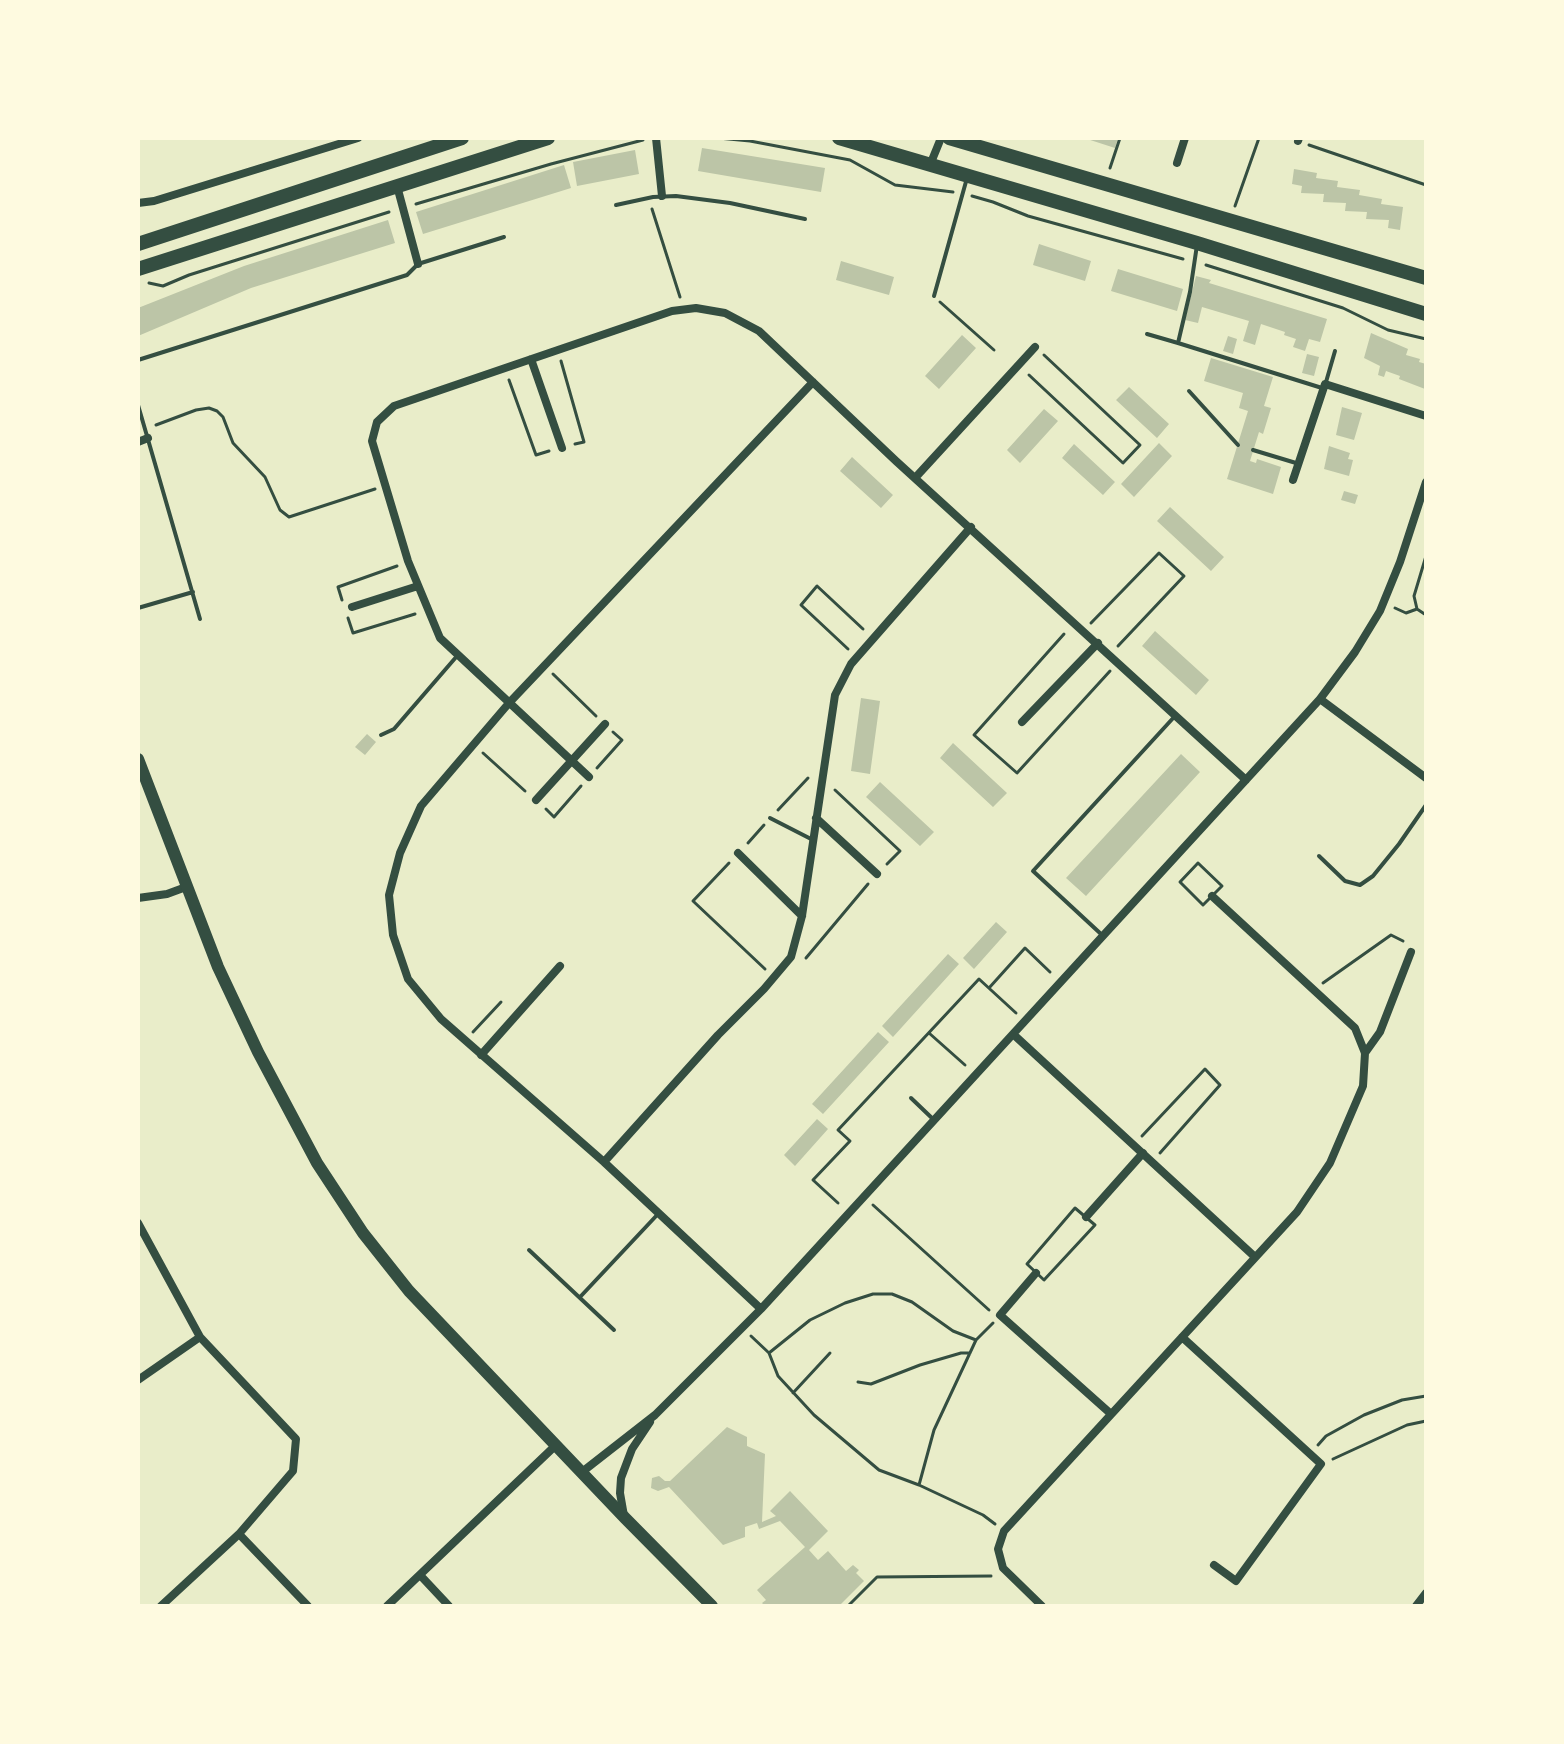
<!DOCTYPE html>
<style>
body{margin:0}
#map{position:relative;width:1564px;height:1744px;overflow:hidden;background:#e9edc9;font-family:Jost,sans-serif}
canvas{display:block}
.frame{position:absolute;inset:0;border:140px solid #fefae0;pointer-events:none}
</style>
<div id="map">
<canvas width="1564" height="1744"></canvas>
<div class="frame"></div>
</div>
<script>
const context = document.querySelector('canvas').getContext('2d');
context.lineJoin = 'round';
function fill(path, color) { context.fillStyle = color; context.fill(path, 'evenodd'); }
const poly = rows => new Path2D(rows.map(r => 'M' + r).join(''));
function strokePath(path, color, width, dash) { context.strokeStyle = color; context.lineWidth = width; context.lineCap = dash ? 'butt' : 'round'; context.setLineDash(dash || []); context.stroke(path); }
const building = poly([
 [1084,138,1118,138,1115,148],
 [702,148,825,168,821,192,698,171],
 [635,150,639,174,577,186,573,162],
 [564,165,571,188,423,234,416,212],
 [1294,169,1317,173,1316,178,1338,181,1337,187,1360,190,1359,195,1382,199,1381,204,1403,207,1400,230,1388,228,1389,220,1366,219,1367,212,1345,211,1346,203,1323,202,1324,194,1301,193,1302,186,1292,184],
 [388,220,395,243,251,288,138,336,138,308,244,266],
 [1039,244,1091,261,1085,281,1033,265],
 [841,261,894,277,889,295,836,280],
 [1118,269,1183,289,1177,311,1111,291],
 [1196,276,1211,280,1209,283,1327,319,1320,342,1309,339,1305,351,1293,347,1296,339,1284,335,1285,332,1261,324,1255,345,1243,341,1249,321,1202,307,1198,323,1185,320],
 [1371,333,1408,349,1406,355,1420,359,1419,362,1426,364,1425,389,1399,379,1400,376,1386,371,1384,377,1378,375,1380,366,1364,358],
 [962,335,976,348,939,389,925,376],
 [1228,336,1237,339,1233,354,1223,351],
 [1307,354,1319,357,1314,376,1302,373],
 [1211,358,1273,377,1264,406,1271,408,1263,434,1259,432,1250,461,1256,463,1257,459,1281,467,1273,494,1227,479,1248,411,1239,408,1243,393,1204,381],
 [1129,387,1169,424,1157,438,1116,400],
 [1342,407,1362,413,1354,440,1336,435],
 [1044,409,1058,421,1020,463,1007,450],
 [1159,443,1172,456,1134,497,1121,484],
 [1074,444,1115,482,1103,495,1062,458],
 [1329,446,1350,453,1348,459,1353,460,1349,476,1324,469],
 [852,457,893,495,881,508,840,471],
 [1344,491,1358,495,1355,504,1341,500],
 [1170,507,1224,557,1211,571,1157,521],
 [1155,631,1209,680,1196,695,1142,646],
 [861,698,880,701,870,774,851,771],
 [367,734,376,742,365,755,355,747],
 [953,743,1007,793,993,807,940,758],
 [1181,754,1200,772,1086,896,1066,878],
 [880,782,934,832,920,846,866,797],
 [996,922,1007,932,974,969,963,958],
 [948,954,959,964,893,1037,882,1026],
 [878,1032,889,1042,823,1114,812,1104],
 [817,1119,828,1129,795,1166,784,1155],
 [727,1427,747,1437,747,1446,765,1454,762,1522,776,1516,770,1511,790,1491,828,1531,809,1550,818,1560,828,1551,846,1571,853,1565,859,1570,856,1573,864,1581,839,1606,765,1606,762,1603,766,1600,757,1590,805,1547,780,1521,759,1529,757,1523,745,1527,745,1537,723,1545,669,1487,658,1491,651,1488,652,1478,659,1476,665,1481,670,1481]
]);
const path = poly([
 [718,138,750,141,850,160,895,185,953,192],
 [1309,145,1426,185],
 [1110,168,1120,138],
 [972,196,993,202,1028,216,1183,259],
 [416,204,551,164,643,140],
 [1235,206,1259,138],
 [652,209,680,297],
 [1206,265,1343,308,1388,330,1426,339],
 [149,283,163,286,189,275,389,212],
 [940,302,994,350],
 [561,361,584,442,575,444],
 [1029,375,1123,463,1140,445,1044,355],
 [509,380,536,455,549,451],
 [156,425,196,410,209,408,217,411,223,417,233,443,265,477,280,510,289,517,375,489],
 [1426,556,1414,596,1417,609,1426,615],
 [342,600,338,587,397,566],
 [1395,608,1406,613,1417,609],
 [348,618,353,633,415,614],
 [1091,623,1159,553,1184,576,1118,646],
 [1064,634,974,735,1017,773,1110,671],
 [848,649,801,605,817,586,863,629],
 [553,674,596,716],
 [483,753,525,791],
 [597,768,622,740,613,732],
 [835,790,900,851,887,864],
 [546,809,554,817,581,786],
 [778,810,808,778],
 [748,843,764,825],
 [729,863,693,901,765,969],
 [1198,863,1222,886,1203,905,1180,882,1198,863],
 [806,958,868,884],
 [1323,983,1391,935,1403,941],
 [989,988,1025,948,1050,972],
 [473,1032,501,1002],
 [929,1033,965,1065],
 [1142,1136,1205,1069,1220,1085,1160,1153],
 [838,1203,813,1180,850,1141,838,1130,979,979,1016,1013],
 [873,1205,989,1310],
 [1075,1208,1095,1225,1044,1280,1027,1264,1075,1208],
 [751,1336,769,1353,778,1376,814,1415,879,1470,919,1485,983,1515,995,1524],
 [769,1353,810,1320,845,1303,873,1294,892,1294,912,1302,953,1331,976,1340],
 [858,1382,871,1384,920,1365,961,1353,970,1353],
 [793,1393,830,1353],
 [1318,1445,1326,1436,1364,1415,1402,1400,1426,1396],
 [1333,1459,1407,1425,1426,1421],
 [919,1485,934,1430,976,1340,993,1323],
 [848,1606,877,1577,991,1576]
]);
const service = poly([
 [616,205,653,197,676,196,730,203,805,219],
 [1197,245,1190,292,1178,343,1322,388],
 [934,296,967,178],
 [1147,334,1178,343],
 [138,360,407,275,418,264,504,237],
 [1326,382,1335,351],
 [1189,391,1238,445],
 [138,405,200,619],
 [1253,450,1296,463],
 [138,608,193,592],
 [381,735,394,729,457,656],
 [770,818,813,840],
 [1319,856,1345,881,1360,885,1373,876,1399,844,1426,805],
 [1101,934,1033,871,1175,716],
 [911,1098,934,1120],
 [529,1250,614,1330],
 [581,1296,658,1214]
]);
const minor = poly([
 [656,138,662,196],
 [1298,141,1299,138],
 [1177,163,1185,138],
 [930,165,941,138],
 [397,186,418,264],
 [138,203,154,201,358,138],
 [531,359,562,448],
 [138,442,148,438],
 [915,478,1035,347],
 [1293,480,1325,384,1426,416],
 [352,607,418,586],
 [1320,699,1426,778],
 [1022,722,1098,643],
 [589,777,440,638,408,561,372,441,377,422,394,406,672,311,696,308,725,313,759,331,896,461,1246,780],
 [536,800,605,724],
 [816,818,877,874],
 [738,853,802,916],
 [138,898,167,894,186,887],
 [1013,1034,1255,1257],
 [1365,1053,1380,1032,1411,952],
 [481,1055,560,966],
 [604,1162,718,1035,764,989,791,957,802,916,835,695,851,664,971,527],
 [1086,1217,1143,1153],
 [138,1223,200,1337,296,1439,293,1471,239,1534,161,1606],
 [1036,1273,1000,1315,1111,1414],
 [761,1309,604,1162,441,1019,408,979,393,935,389,895,400,853,421,806,509,703,813,382],
 [1182,1337,1321,1464,1236,1581,1214,1565],
 [138,1380,200,1337],
 [582,1472,655,1415,761,1309,1320,699,1355,652,1380,611,1400,562,1426,482],
 [624,1516,620,1493,621,1478,632,1449,650,1422],
 [239,1534,308,1606],
 [420,1575,449,1606],
 [387,1606,555,1446],
 [1042,1606,1003,1568,998,1549,1004,1531,1297,1212,1330,1163,1363,1086,1365,1053,1355,1028,1212,896],
 [1416,1606,1426,1593]
]);
const secondary = poly([
 [138,759,218,967,258,1052,317,1163,363,1233,409,1291,625,1518,712,1606]
]);
const trunk = poly([
 [839,138,1197,243,1426,314],
 [949,138,1426,278],
 [138,244,462,138],
 [138,269,548,138]
]);
fill(building, '#bcc5a7');
strokePath(path, '#344e41', 3);
strokePath(service, '#344e41', 4);
strokePath(minor, '#344e41', 8);
strokePath(secondary, '#344e41', 12);
strokePath(trunk, '#344e41', 14);
</script>
